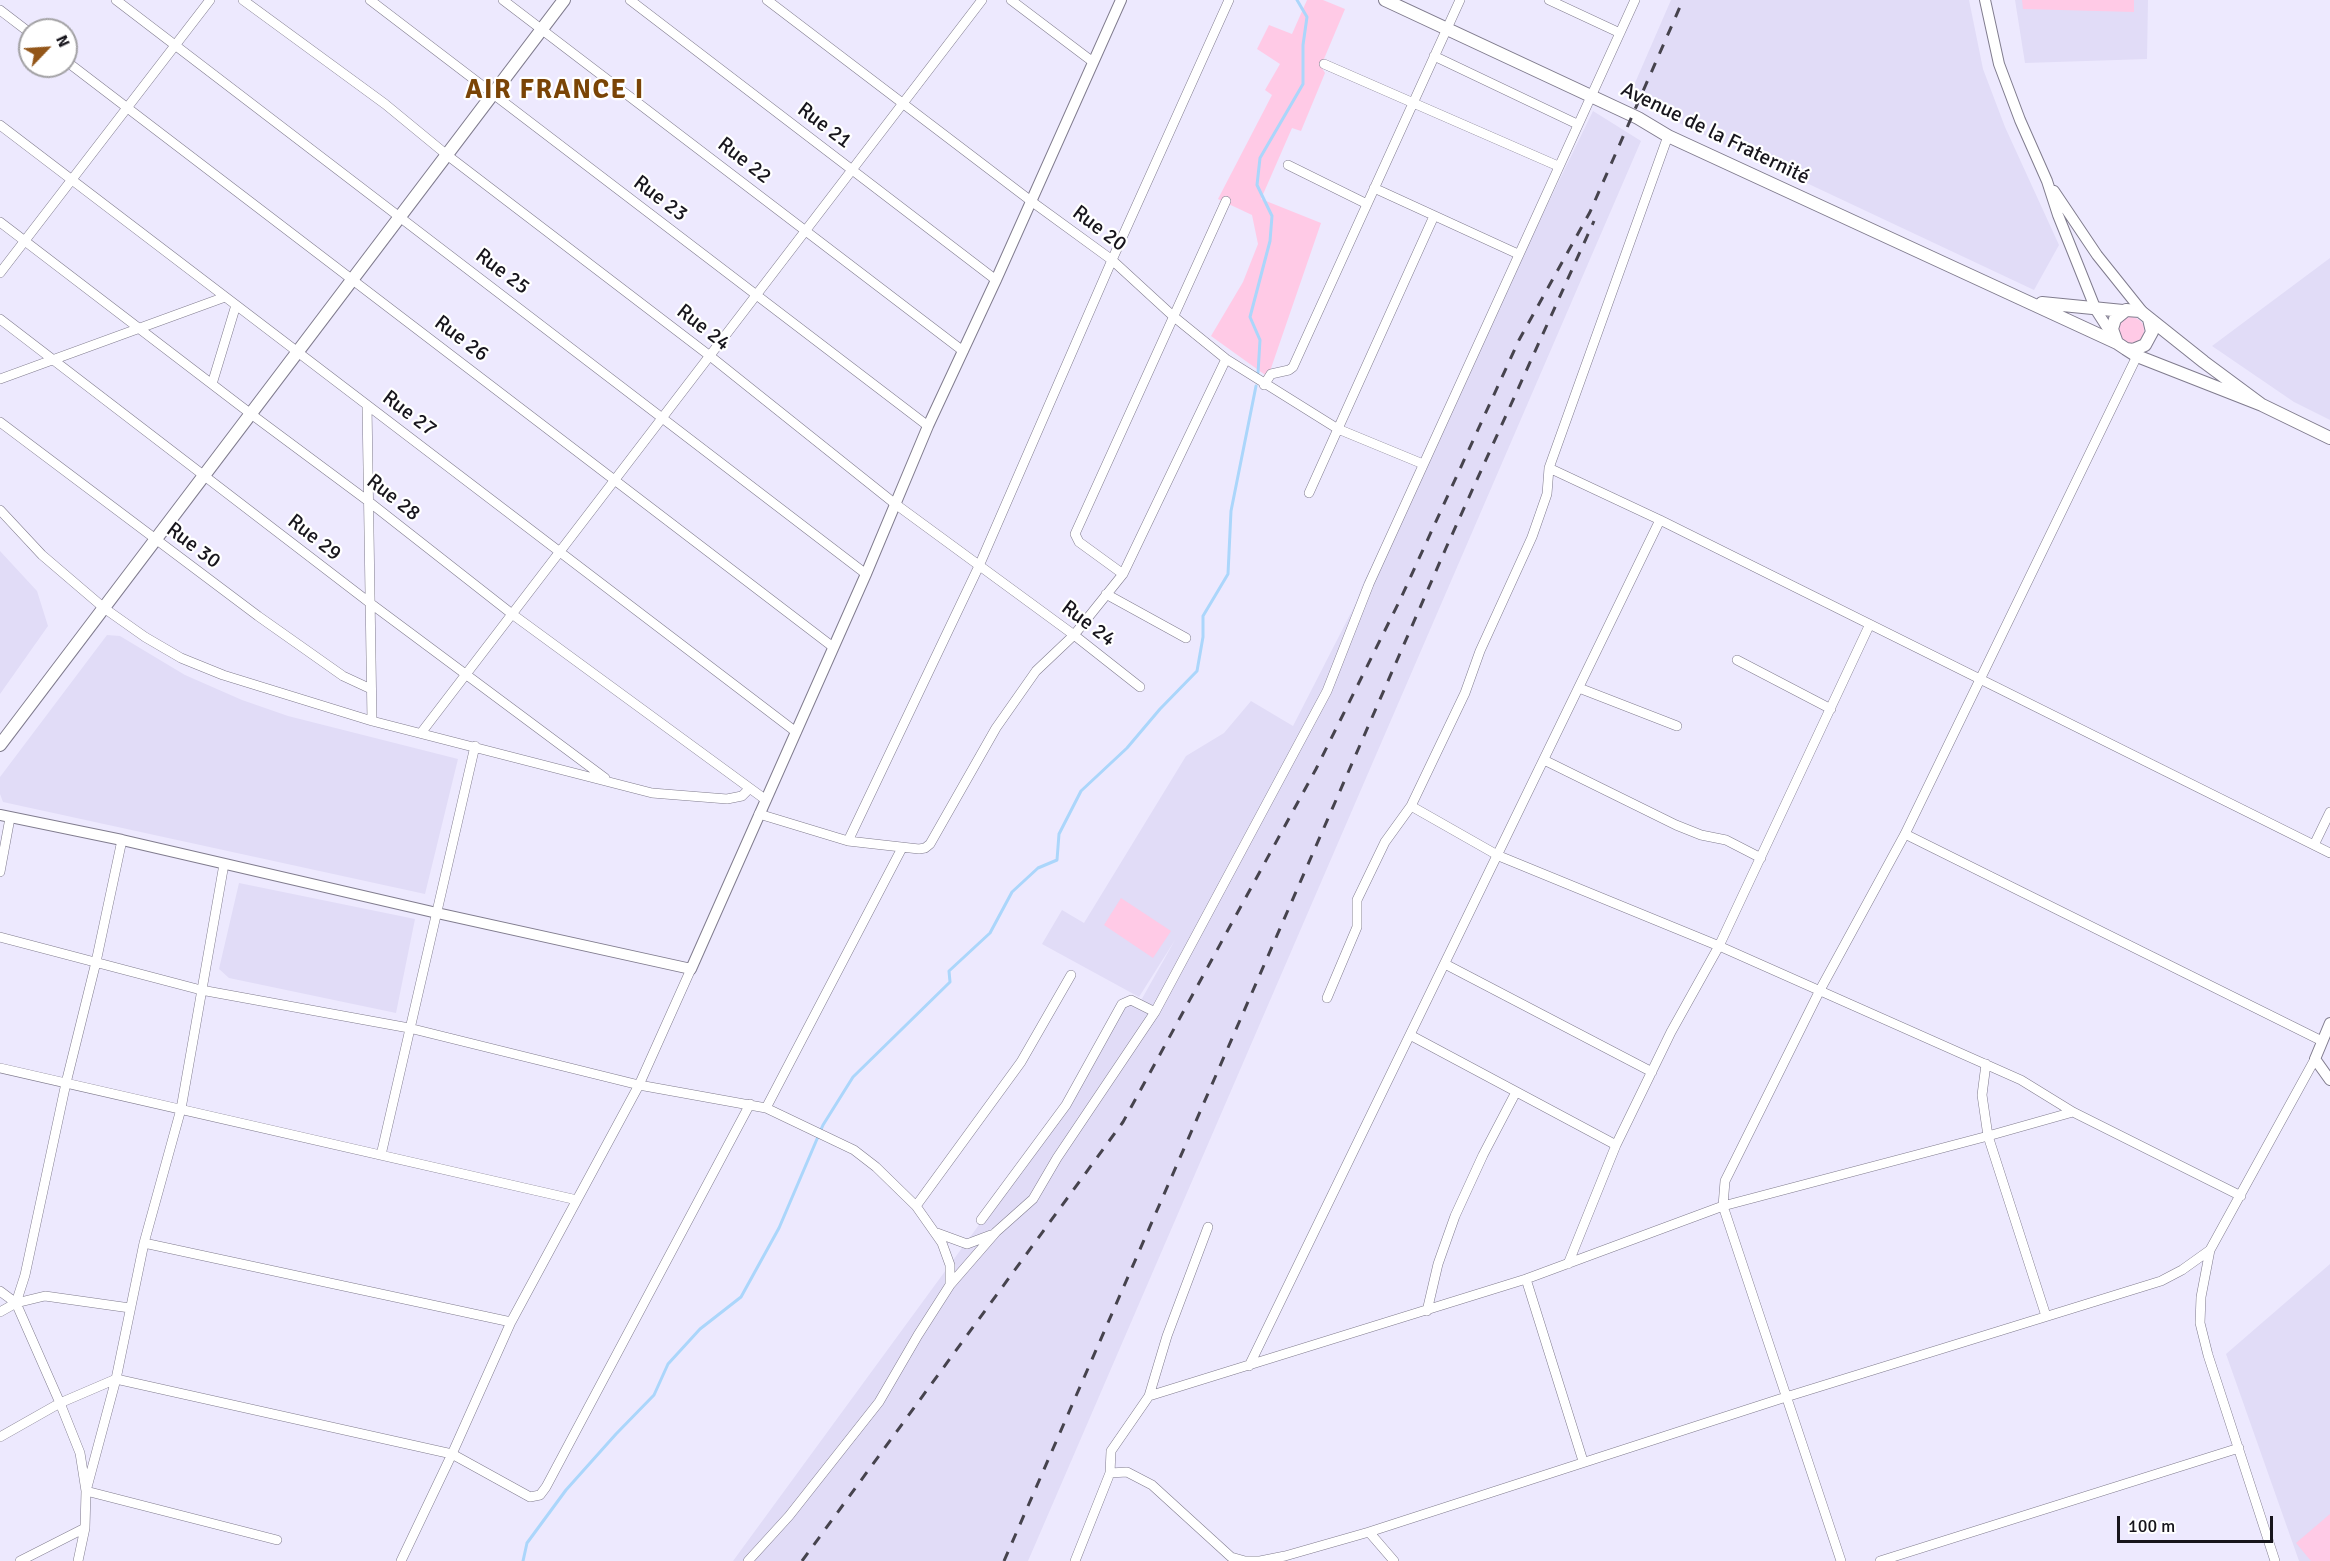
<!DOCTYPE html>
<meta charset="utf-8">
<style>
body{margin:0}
#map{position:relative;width:2330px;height:1561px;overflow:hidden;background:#ede9fe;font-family:Signika,sans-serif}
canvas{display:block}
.north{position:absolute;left:18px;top:18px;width:60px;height:60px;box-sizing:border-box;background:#fff;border:2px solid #a2a1a4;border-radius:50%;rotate:65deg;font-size:16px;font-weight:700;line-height:24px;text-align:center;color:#17151c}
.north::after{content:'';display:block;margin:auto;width:21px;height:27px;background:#935619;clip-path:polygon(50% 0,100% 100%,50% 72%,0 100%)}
.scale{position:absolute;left:2117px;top:1516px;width:156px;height:27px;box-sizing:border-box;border:3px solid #17151c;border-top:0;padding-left:8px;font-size:18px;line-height:21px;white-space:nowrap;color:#17151c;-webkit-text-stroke:4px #fff;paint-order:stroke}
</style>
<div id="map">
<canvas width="2330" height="1561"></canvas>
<div class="north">N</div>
<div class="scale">100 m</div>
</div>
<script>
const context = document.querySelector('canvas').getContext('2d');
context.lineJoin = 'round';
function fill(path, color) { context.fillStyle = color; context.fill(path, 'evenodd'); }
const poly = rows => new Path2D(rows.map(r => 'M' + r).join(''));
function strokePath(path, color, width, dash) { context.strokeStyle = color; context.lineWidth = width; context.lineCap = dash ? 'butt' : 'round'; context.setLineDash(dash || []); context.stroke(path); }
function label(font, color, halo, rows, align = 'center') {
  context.font = font + ' Signika,sans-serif'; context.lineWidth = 4.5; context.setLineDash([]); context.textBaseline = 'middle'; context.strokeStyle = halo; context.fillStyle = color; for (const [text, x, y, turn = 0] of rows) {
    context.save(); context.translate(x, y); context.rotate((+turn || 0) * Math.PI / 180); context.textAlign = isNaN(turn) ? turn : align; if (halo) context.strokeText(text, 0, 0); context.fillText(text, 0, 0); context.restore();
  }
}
const built = poly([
 [1671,0,1969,0,1983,69,2005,127,2059,245,2034,290,1628,99],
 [2015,0,2148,0,2147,59,2025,63],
 [1593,111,1641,141,1028,1561,733,1561,1063,1110,1126,1000,1139,1004,1175,940,1139,997,1042,944,1062,910,1084,923,1186,756,1224,733,1251,701,1293,726,1356,603,1362,586],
 [2330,258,2330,420,2294,402,2212,346],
 [0,551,37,591,48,626,0,694],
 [107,635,120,636,185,675,242,700,288,716,458,759,425,894,3,802,0,794,0,777],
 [239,883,415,919,396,1013,229,978,219,969],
 [2330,1264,2330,1561,2299,1561,2226,1354]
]);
const green = poly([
 [1307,0,1323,0,1345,9,1321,66,1325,73,1301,131,1292,128,1261,199,1321,223,1268,377,1211,336,1243,282,1258,244,1252,215,1218,199,1272,95,1265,90,1280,64,1257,49,1269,25,1292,34],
 [2022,0,2134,0,2134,12,2023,9],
 '2118 330a13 13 0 1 1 26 0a13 13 0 1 1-26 0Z',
 [1121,898,1171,931,1153,958,1104,925],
 [2330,1514,2330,1561,2311,1561,2296,1543]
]);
const stream = poly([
 [1258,373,1260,340,1250,317,1270,241,1272,216,1257,185,1260,158,1303,84,1303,45,1307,17,1297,0],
 [523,1561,527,1543,566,1490,616,1434,654,1395,668,1364,700,1329,741,1297,779,1228,823,1125,853,1077,950,982,949,971,990,933,1012,892,1038,868,1057,860,1059,834,1081,791,1127,748,1160,709,1197,671,1203,637,1203,616,1228,574,1231,511,1256,386]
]);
const minor = poly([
 [116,0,866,574],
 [243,0,385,104,447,155,710,356,894,503,1074,635,1140,687],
 [370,0,928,426],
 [503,0,963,351],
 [630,0,996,280],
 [767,0,1031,201,1112,260,1173,316,1226,359,1338,429,1423,464],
 [1011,0,1093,62],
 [1549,0,1620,33],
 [0,10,30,33],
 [1434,56,1577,124],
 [66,61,833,647],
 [1324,64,1558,166],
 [0,125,796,732],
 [1668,136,1549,468,1547,494,1532,537,1480,651,1465,693,1411,806,1499,856,1719,946,2021,1080,2073,1112,2241,1196],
 [1288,165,1367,204],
 [1374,188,1518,254],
 [0,222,251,414,368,501,512,614,766,800],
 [0,273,210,0],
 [0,319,370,603,605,778],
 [0,379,225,297],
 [212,384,236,305],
 [1264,385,1271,374,1289,370,1293,367,1460,0],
 [367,405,372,721],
 [0,422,258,616,343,676,371,689],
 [1549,468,1660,520,2330,853],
 [1309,493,1434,216],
 [0,510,42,555,104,608,145,637,181,658,223,675,372,721,652,793,727,799,742,796,749,789],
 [1123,574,1079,542,1075,534,1226,201],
 [1106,594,1186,638],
 [1737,660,1831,709],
 [1579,688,1677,726],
 [421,733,982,0],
 [1544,760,1676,825,1701,835,1726,840,1761,858],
 [759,814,848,841,919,849,925,848,930,844,996,728,1036,671,1074,635,1123,574,1226,359],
 [1905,834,2322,1041],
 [848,841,979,566,1112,260,1229,0],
 [2314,845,2330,812],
 [0,872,10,818],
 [0,937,201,990,409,1028,639,1085,766,1108,854,1150,876,1167,916,1206,942,1243,950,1265,950,1285],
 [1445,964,1652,1072],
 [1327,998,1357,927,1357,900,1385,842,1411,806],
 [1410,1035,1616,1145],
 [1986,1064,1982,1095,1988,1136,2073,1112],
 [0,1068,577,1200],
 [766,1108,902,848],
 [381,1155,475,746],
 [916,1206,1021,1062,1071,975],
 [981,1220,1066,1105,1122,1004,1131,1000,1155,1012],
 [937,1233,967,1244,991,1235],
 [144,1243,511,1322],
 [1568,1264,1616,1145,1671,1032,1719,946,1869,626],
 [1526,1279,1583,1461],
 [0,1291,16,1303,60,1403,80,1453,86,1491,277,1540],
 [16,1303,45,1296,130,1308],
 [1427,1311,1438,1264,1455,1216,1483,1155,1516,1092],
 [0,1312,16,1303,25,1275,66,1083,96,962,122,840],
 [1249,1366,1660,520],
 [1149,1396,1526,1279,1723,1206,1988,1136,2046,1316],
 [0,1437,60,1403,116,1379,452,1454,530,1497,540,1495,546,1487,750,1104],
 [1110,1473,1127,1472,1152,1485,1231,1557,1245,1561,1260,1561,1285,1556,1369,1532,1786,1397,2161,1281,2182,1270,2210,1250],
 [1369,1532,1394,1561],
 [20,1561,85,1528],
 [78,1561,85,1528,86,1491,116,1379,144,1243,181,1109,224,864],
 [401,1561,452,1454,511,1322,639,1085,691,969],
 [748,1561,789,1516,879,1402,918,1335,950,1285,996,1232,1033,1199,1057,1158,1155,1012,1327,691,1369,584,1635,0],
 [1075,1561,1110,1473,1111,1451,1149,1396,1167,1336,1208,1227],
 [1841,1561,1723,1206,1725,1181,1820,990,1905,834,2137,356],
 [1880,1561,2239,1448],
 [2275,1561,2208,1355,2200,1323,2201,1297,2210,1250,2315,1059]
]);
const tertiary = poly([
 [1985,0,1999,64,2020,120,2047,181,2058,215,2096,310,2112,335],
 [2054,191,2097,255,2145,315],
 [0,815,122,840,437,913,691,969,866,574,928,426,996,280,1121,0],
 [2330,1023,2315,1059,2330,1080]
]);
const secondary = poly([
 [1385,0,1638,118,1668,136,2117,343],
 [2042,303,2123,311],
 [2149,319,2152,332,2145,345,2133,350,2126,349,2117,343,2112,329,2115,319,2126,310,2140,311,2204,362,2262,405],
 [2126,349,2137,356,2262,405,2330,438],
 [0,745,564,0]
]);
const rail = poly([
 [802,1561,1123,1122,1316,769,1400,600,1519,340,1590,212,1683,0],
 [1004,1561,1446,548,1594,221]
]);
const streetNames = [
 ["Rue 21",824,126,37],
 ["Avenue de la Fraternité",1715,134,26],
 ["Rue 22",744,161,38],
 ["Rue 23",660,199,37],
 ["Rue 20",1099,229,37],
 ["Rue 25",502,272,37],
 ["Rue 24",703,328,38],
 ["Rue 26",461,339,37],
 ["Rue 27",409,414,37],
 ["Rue 28",393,498,38],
 ["Rue 29",314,538,38],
 ["Rue 30",193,546,37],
 ["Rue 24",1088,624,37]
];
const districtNames = [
 ["AIR FRANCE I",555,91]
];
fill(built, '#e1dcf7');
fill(green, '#ffcae6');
strokePath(stream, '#abd6fb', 3);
strokePath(minor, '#807c8e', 10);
strokePath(tertiary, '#807c8e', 12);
strokePath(secondary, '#807c8e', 14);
strokePath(minor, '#fff', 9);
strokePath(tertiary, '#fff', 10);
strokePath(secondary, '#fff', 12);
strokePath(rail, '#46434d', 3, [10, 10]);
label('21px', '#17151c', '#fff', streetNames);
context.letterSpacing = '1.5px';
label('bold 27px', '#7a4406', '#fff', districtNames);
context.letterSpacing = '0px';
</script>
